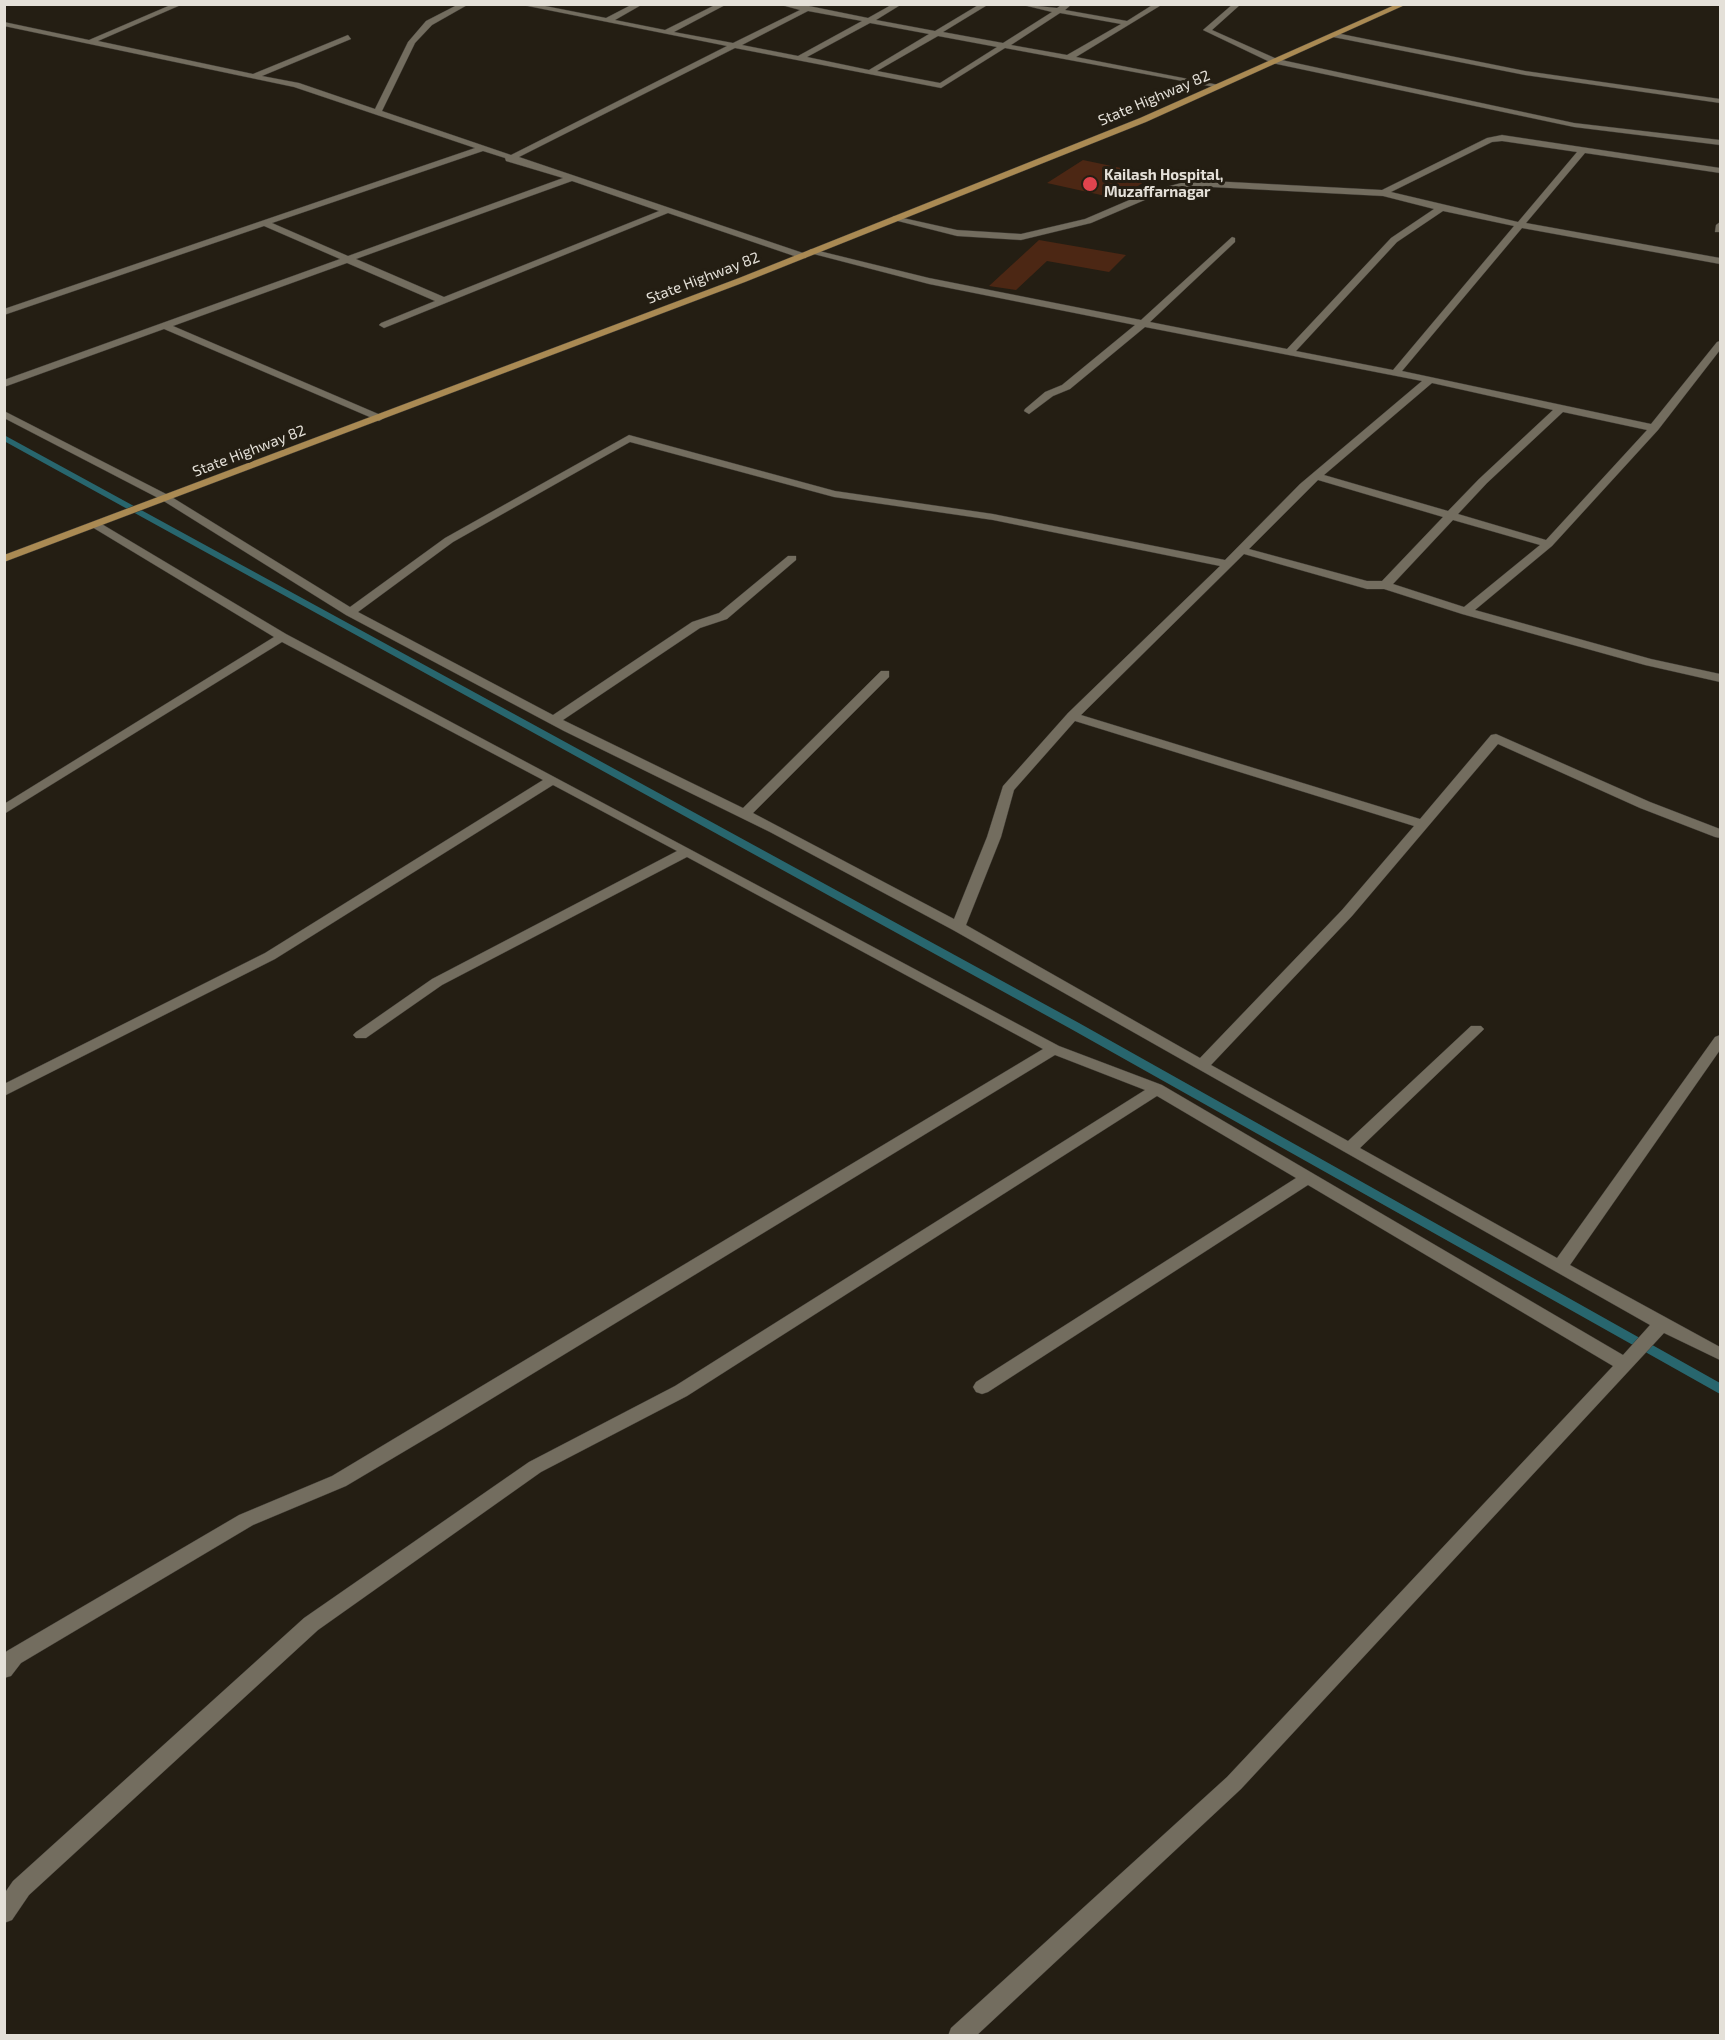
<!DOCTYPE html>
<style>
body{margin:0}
#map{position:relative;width:1725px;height:2040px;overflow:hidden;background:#241e13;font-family:"Exo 2",sans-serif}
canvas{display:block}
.frame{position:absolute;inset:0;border:6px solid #e4e0d8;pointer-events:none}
</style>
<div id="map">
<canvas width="1725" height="2040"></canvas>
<div class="frame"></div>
</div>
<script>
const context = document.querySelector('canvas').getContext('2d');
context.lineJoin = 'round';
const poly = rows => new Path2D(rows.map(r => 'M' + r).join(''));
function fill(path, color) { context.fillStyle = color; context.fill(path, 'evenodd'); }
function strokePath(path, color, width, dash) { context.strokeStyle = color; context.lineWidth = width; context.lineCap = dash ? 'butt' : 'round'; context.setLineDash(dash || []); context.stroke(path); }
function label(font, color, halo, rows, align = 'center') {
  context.font = font + ' "Exo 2",sans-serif'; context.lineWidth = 6; context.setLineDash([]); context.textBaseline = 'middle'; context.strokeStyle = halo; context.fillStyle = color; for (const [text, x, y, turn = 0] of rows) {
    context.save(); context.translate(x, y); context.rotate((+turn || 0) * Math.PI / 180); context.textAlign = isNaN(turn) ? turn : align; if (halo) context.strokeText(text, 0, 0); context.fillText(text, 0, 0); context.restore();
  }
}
const stream = poly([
 [4,435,1079,1023,1720,1383,1720,1394,1071,1029,4,441,4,435]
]);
const building = poly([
 [1083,160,1154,175,1119,199,1047,183],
 [1039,240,1126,255,1109,272,1047,261,1016,290,989,286]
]);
const minor = poly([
 [173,4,183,4,98,41,253,74,348,35,351,39,262,76,299,83,375,109,408,42,426,21,459,4,469,4,432,25,415,43,382,111,511,155,727,46,518,4,535,4,606,18,633,4,643,4,615,20,665,30,717,4,727,4,674,32,733,43,800,10,778,4,809,6,868,18,893,4,902,4,876,20,935,31,980,4,989,4,943,32,1003,43,1052,12,1019,4,1057,8,1063,4,1072,4,1065,10,1127,21,1154,4,1163,4,1076,57,1224,86,1220,88,1005,48,941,88,735,48,519,157,806,254,806,258,800,258,668,213,384,328,379,325,381,323,435,301,347,263,173,326,383,416,384,418,379,421,164,329,4,387,4,380,340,259,264,226,4,315,4,309,475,148,294,87,4,26,4,22,89,40,173,4],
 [808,11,862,21,798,56,742,45,808,11],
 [1060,13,1121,24,1067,55,1011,45,1060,13],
 [870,23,929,34,869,70,807,57,870,23],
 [938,36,997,47,940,83,877,71,938,36],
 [483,151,505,158,506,161,563,178,348,256,272,223,483,151],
 [572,181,659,211,444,297,356,259,572,181],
 [1233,4,1241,4,1212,30,1277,59,1574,123,1720,140,1720,145,1574,127,1272,63,1203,30,1233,4],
 [1336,33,1525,71,1720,99,1720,103,1525,75,1333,37,1336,33],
 [1502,135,1720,168,1720,173,1585,153,1526,223,1720,258,1720,264,1522,228,1402,371,1651,424,1717,342,1720,341,1720,350,1658,430,1552,546,1475,610,1651,659,1720,674,1720,682,1645,665,1462,614,1384,589,1367,589,1244,554,1081,715,1420,819,1491,735,1496,734,1650,802,1720,829,1720,838,1715,837,1640,808,1498,744,1352,916,1211,1065,1348,1141,1471,1026,1481,1026,1484,1029,1481,1032,1360,1148,1557,1258,1715,1037,1720,1035,1720,1050,1570,1265,1720,1347,1720,1360,1664,1333,1241,1789,976,2036,948,2036,951,2028,1227,1777,1613,1366,1308,1185,988,1392,982,1394,976,1392,973,1387,976,1382,1296,1178,1157,1096,687,1396,541,1472,318,1630,29,1895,12,1920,4,1923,4,1894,13,1881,304,1618,529,1462,675,1386,1145,1090,1055,1055,442,1429,346,1486,253,1525,21,1663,11,1676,4,1678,4,1654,7,1651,239,1515,332,1476,1043,1049,687,857,442,985,366,1038,356,1038,353,1035,356,1032,432,979,677,851,553,785,275,959,4,1096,4,1084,265,953,543,780,282,642,4,814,4,804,274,637,92,527,92,523,100,523,286,634,1059,1046,1162,1085,1623,1355,1650,1325,953,930,770,832,564,731,346,615,162,500,4,418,4,411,170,496,350,607,445,538,629,435,835,491,993,514,1225,560,1300,484,1422,381,1145,327,1070,389,1053,396,1029,414,1024,411,1025,409,1045,392,1062,385,1135,325,929,284,806,252,811,249,929,278,1141,320,1232,237,1235,238,1235,242,1150,322,1287,349,1391,238,1434,209,1383,196,1192,186,1154,196,1091,223,1021,240,957,236,890,219,894,216,957,230,1021,234,1085,219,1148,192,1192,180,1382,190,1487,138,1502,135],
 [1502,141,1577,152,1518,222,1391,192,1492,142,1502,141],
 [1443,211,1514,226,1393,370,1296,351,1397,242,1443,211],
 [1432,383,1553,410,1479,479,1448,511,1324,475,1432,383],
 [1563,412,1647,430,1546,540,1458,514,1487,483,1563,412],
 [630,442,834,497,993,520,1220,566,1068,713,1003,786,987,837,954,919,753,813,889,677,889,671,881,671,743,808,563,720,700,628,727,619,796,560,796,556,788,556,719,613,692,622,553,715,358,612,453,542,630,442],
 [1318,480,1443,517,1382,581,1367,581,1249,549,1318,480],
 [1453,520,1540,545,1464,607,1393,584,1453,520],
 [1075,721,1414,826,1342,910,1200,1058,966,925,1001,837,1014,790,1075,721],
 [1720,222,1720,232,1715,232,1716,225,1720,222]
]);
const major = poly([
 [1397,4,1407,4,1146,122,745,282,4,562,4,555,739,278,1140,118,1397,4]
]);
const markers = [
 [1090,184,8,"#e0444e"]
];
const farStreetnames = [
 ["State Highway 82",1154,98,-23],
 ["State Highway 82",703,278,-21],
 ["State Highway 82",249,451,-21]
];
const farPoinames = [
 ["Kailash Hospital,",1104,175],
 ["Muzaffarnagar",1104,192]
];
fill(stream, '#28666e');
fill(building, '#4c2714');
strokePath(minor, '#3c3831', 1);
strokePath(major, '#3c3831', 1);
fill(minor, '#736d5f');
fill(major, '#aa8a53');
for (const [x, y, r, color] of markers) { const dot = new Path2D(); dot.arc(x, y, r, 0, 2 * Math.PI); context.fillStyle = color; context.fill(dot); strokePath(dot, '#241e13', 2); }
label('15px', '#e4e0d8', '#241e13', farStreetnames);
label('bold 15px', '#e4e0d8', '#241e13', farPoinames, 'left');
</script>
